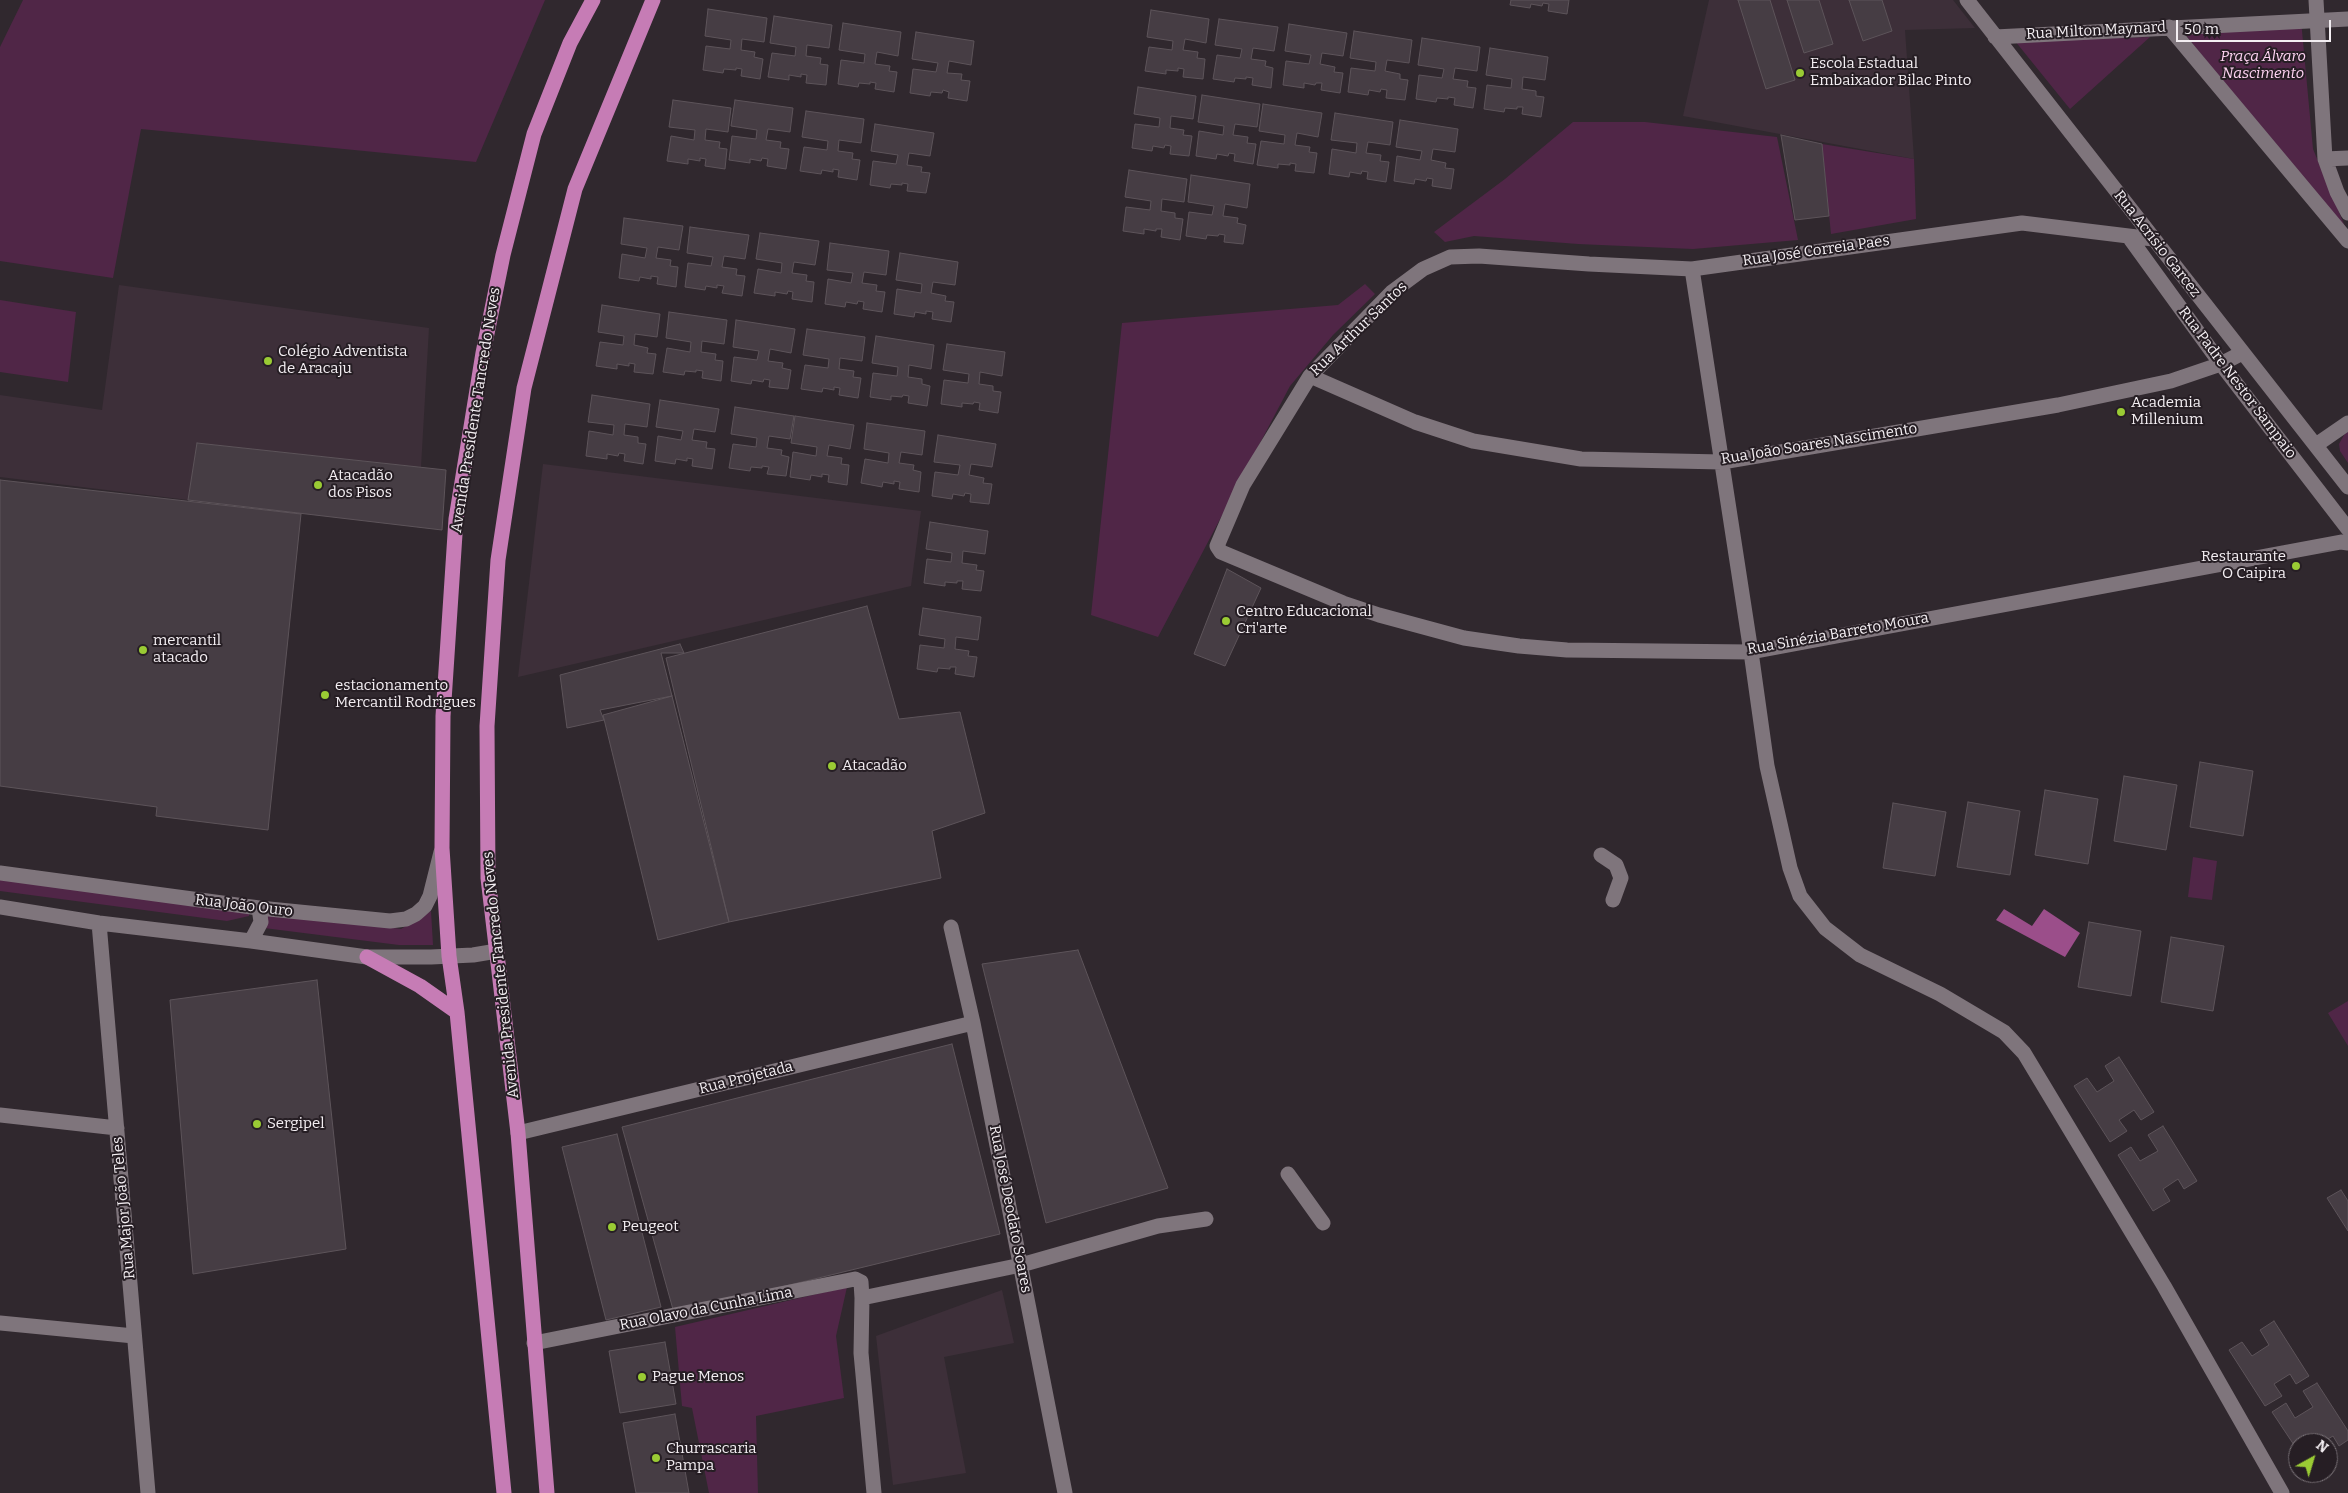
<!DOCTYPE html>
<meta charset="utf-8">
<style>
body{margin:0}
#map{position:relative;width:2348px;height:1493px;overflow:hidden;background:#30282e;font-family:Bitter,serif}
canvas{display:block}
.north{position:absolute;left:2288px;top:1433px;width:50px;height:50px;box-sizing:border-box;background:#261e24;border:1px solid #787176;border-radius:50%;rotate:39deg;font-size:14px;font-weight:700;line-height:20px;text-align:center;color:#f3eef2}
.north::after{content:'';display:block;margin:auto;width:18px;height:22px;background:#9acb34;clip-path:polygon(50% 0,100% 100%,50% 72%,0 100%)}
.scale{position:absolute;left:2176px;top:20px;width:155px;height:22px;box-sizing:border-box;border:2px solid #f3eef2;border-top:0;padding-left:6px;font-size:15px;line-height:18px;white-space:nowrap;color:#f3eef2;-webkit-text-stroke:4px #261e24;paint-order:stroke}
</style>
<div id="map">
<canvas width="2348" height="1493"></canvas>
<div class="north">N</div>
<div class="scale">50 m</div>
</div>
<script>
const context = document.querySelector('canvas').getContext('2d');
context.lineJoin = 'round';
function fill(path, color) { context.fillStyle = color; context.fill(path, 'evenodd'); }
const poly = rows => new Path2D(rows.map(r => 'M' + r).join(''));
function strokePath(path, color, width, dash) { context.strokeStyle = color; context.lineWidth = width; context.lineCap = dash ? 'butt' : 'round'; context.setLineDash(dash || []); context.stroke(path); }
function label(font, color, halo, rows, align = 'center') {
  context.font = font + ' Bitter,serif'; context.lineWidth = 4; context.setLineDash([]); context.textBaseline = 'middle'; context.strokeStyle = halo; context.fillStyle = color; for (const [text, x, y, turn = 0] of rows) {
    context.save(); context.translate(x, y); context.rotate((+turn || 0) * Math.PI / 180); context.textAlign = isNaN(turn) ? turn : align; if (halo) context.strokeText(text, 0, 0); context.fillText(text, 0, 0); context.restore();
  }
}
const built = poly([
 [1709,0,1953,0,1975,28,1905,30,1914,159,1683,116],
 [119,285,429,328,421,467,197,443,188,500,0,477,0,395,102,410],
 [543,464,921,511,911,586,518,677],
 [1002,1290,1014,1343,944,1357,966,1473,893,1485,876,1336]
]);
const green = poly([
 [23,0,545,0,476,162,141,129,113,278,0,261,0,47],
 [2301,20,2313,149,2348,234,2348,239,2177,24],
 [2150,37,2070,109,2015,41],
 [1573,122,1645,122,1777,137,1798,240,1693,249,1578,244,1474,236,1445,242,1434,232,1505,179],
 [1822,144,1914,159,1916,219,1831,234],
 [1365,284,1375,294,1333,335,1290,386,1158,637,1091,615,1122,323,1338,305],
 [0,300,76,312,68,382,0,372],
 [2348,431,2348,463,2340,451,2339,444,2344,435],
 [2193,857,2217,861,2212,900,2188,897],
 [0,879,249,911,249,916,227,921,0,891],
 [266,910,401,929,431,911,433,945,399,945,264,928],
 [2348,1001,2348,1046,2328,1013],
 [847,1287,836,1336,844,1398,756,1416,758,1493,709,1493,692,1408,682,1406,675,1327]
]);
const water = poly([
 [2004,909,2032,926,2044,909,2080,933,2065,957,1996,920]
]);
const building = poly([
 [1511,0,1569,0,1567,14,1548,11,1549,4,1543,3,1542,6,1531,4,1530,8,1510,5,1511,0],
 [1738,0,1770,0,1795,80,1766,89,1738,0],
 [1787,0,1819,0,1833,44,1804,53,1787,0],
 [1849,0,1882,0,1892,31,1863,41,1849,0],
 [708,9,767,18,764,42,742,39,741,50,755,52,754,57,763,59,760,79,741,76,742,69,736,68,736,70,724,69,723,73,703,70,706,46,730,49,731,40,705,36,708,9],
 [1151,10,1209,19,1206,43,1185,39,1183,50,1198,52,1197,58,1205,59,1203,79,1183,77,1184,69,1178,68,1178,71,1166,70,1166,74,1145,71,1149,47,1172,50,1173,41,1147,37,1151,10],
 [774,16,832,25,829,48,807,45,806,56,821,58,820,64,828,65,826,85,806,83,807,75,801,74,801,77,789,75,789,80,768,77,772,53,795,56,796,47,770,43,774,16],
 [1219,19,1278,27,1274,51,1253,48,1251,59,1266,61,1265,66,1273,68,1271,88,1252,85,1253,78,1246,77,1246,79,1235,78,1234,82,1213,79,1217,55,1240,58,1242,49,1215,45,1219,19],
 [843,23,901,32,898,56,877,52,875,64,890,66,889,71,897,72,894,92,875,89,876,83,870,82,870,84,859,83,858,87,838,84,841,60,864,63,865,54,839,50,843,23],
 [1289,24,1347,33,1343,56,1322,53,1320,64,1335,67,1334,72,1343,73,1340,93,1321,90,1322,83,1316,83,1315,85,1304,83,1304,88,1283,85,1286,61,1309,64,1311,55,1285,51,1289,24],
 [1354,31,1412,40,1409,63,1387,60,1385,71,1400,74,1400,79,1408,80,1405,100,1386,98,1387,90,1381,89,1380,92,1369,90,1368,95,1348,92,1351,68,1375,71,1376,62,1350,58,1354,31],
 [916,32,974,41,971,65,949,61,947,73,962,74,961,80,970,81,967,101,948,98,949,92,943,90,942,93,931,92,930,96,910,93,913,69,936,72,938,63,912,59,916,32],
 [1422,38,1480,47,1477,71,1455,68,1453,79,1468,81,1467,87,1476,88,1473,108,1454,105,1455,98,1448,97,1448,99,1437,98,1436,102,1416,99,1419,75,1442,78,1444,69,1418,65,1422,38],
 [1490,48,1548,57,1545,80,1523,77,1522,89,1536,91,1536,96,1544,97,1541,117,1522,114,1523,107,1517,107,1517,109,1505,108,1504,112,1484,109,1487,85,1511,88,1512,79,1486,75,1490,48],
 [1138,87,1196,96,1193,119,1171,116,1170,128,1184,130,1183,135,1192,136,1189,156,1170,154,1171,146,1165,145,1164,148,1153,146,1152,151,1132,148,1135,124,1159,127,1160,118,1134,114,1138,87],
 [1202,95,1260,104,1257,127,1235,124,1233,135,1248,137,1247,143,1256,144,1253,164,1234,161,1235,154,1229,153,1228,156,1217,154,1216,159,1196,156,1199,131,1223,135,1224,126,1198,122,1202,95],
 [673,100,731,108,728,132,706,129,705,140,720,142,719,148,727,149,725,169,705,166,706,159,700,158,700,161,688,159,688,164,667,161,671,136,694,140,695,130,669,127,673,100],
 [735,100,793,108,790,132,768,129,766,140,781,142,780,148,789,149,786,169,767,166,768,159,762,158,761,161,750,159,750,163,729,160,732,136,756,139,757,130,731,126,735,100],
 [1263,104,1322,113,1318,137,1297,133,1295,145,1310,147,1309,152,1317,153,1314,173,1295,171,1296,164,1290,163,1290,165,1278,164,1278,168,1257,165,1261,141,1284,144,1285,135,1259,131,1263,104],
 [806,111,864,119,861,143,839,140,838,151,853,153,852,159,860,160,857,180,838,177,839,170,833,169,833,172,822,170,821,174,800,171,804,147,827,150,828,141,802,137,806,111],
 [1335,113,1393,122,1390,145,1368,142,1366,153,1381,155,1380,161,1389,162,1386,182,1367,179,1368,172,1362,171,1361,174,1350,172,1349,177,1329,174,1332,149,1356,153,1357,143,1331,140,1335,113],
 [1400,120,1458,129,1455,152,1433,149,1431,160,1446,163,1445,168,1454,169,1451,189,1432,186,1433,179,1427,178,1426,181,1415,179,1414,184,1394,181,1397,156,1420,160,1422,151,1396,147,1400,120],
 [875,124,934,133,930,156,909,153,907,165,922,167,921,172,930,173,926,193,907,191,908,184,902,183,902,185,891,184,890,188,870,185,873,161,896,164,898,155,871,151,875,124],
 [1781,135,1822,144,1829,216,1795,220,1781,135],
 [1129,170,1187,179,1184,202,1162,199,1161,211,1175,213,1175,218,1183,219,1180,240,1161,237,1162,229,1156,229,1156,231,1144,229,1144,234,1123,231,1126,207,1150,210,1151,201,1125,197,1129,170],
 [1191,175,1250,184,1247,208,1225,204,1223,216,1238,218,1237,223,1246,225,1243,244,1224,242,1225,235,1219,234,1218,236,1207,235,1206,239,1186,236,1189,212,1212,215,1214,206,1188,202,1191,175],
 [624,218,683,226,679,250,658,247,656,258,671,260,670,266,678,267,676,287,657,284,658,277,651,276,651,279,640,277,639,281,619,278,622,254,645,258,647,248,621,244,624,218],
 [690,227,749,235,745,259,724,256,722,267,737,269,736,275,745,276,742,296,722,293,724,286,717,285,717,288,706,286,705,290,685,287,688,263,711,266,713,257,687,253,690,227],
 [760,233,819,241,815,265,794,262,792,273,807,275,806,281,814,282,812,302,792,299,793,292,788,291,787,294,775,292,775,296,754,293,758,269,781,273,782,263,756,259,760,233],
 [830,243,889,251,886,275,864,272,862,283,877,285,876,291,885,292,882,312,863,309,864,302,858,301,857,304,846,302,845,307,825,304,828,279,851,283,853,273,827,270,830,243],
 [900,253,958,262,955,285,933,282,931,293,946,296,945,301,954,302,951,322,932,319,933,312,926,311,926,314,915,312,914,317,894,314,897,289,921,293,922,284,896,280,900,253],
 [602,305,660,314,657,337,635,334,634,345,648,348,647,353,656,354,653,374,634,372,635,364,629,363,629,366,617,364,617,369,596,366,600,342,623,345,624,336,598,332,602,305],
 [669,312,727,320,724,344,702,341,701,352,716,354,715,360,723,361,721,381,702,378,703,371,696,370,696,372,685,371,684,375,663,372,667,348,690,352,691,342,666,338,669,312],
 [736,320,795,329,791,353,770,349,768,361,783,363,782,368,791,370,788,389,769,387,770,380,764,379,763,382,752,380,751,384,731,381,734,357,757,360,759,351,733,347,736,320],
 [807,329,865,337,862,361,840,358,839,369,854,371,853,377,861,378,858,398,839,395,840,388,834,387,834,390,823,388,822,392,801,389,805,365,828,368,829,359,803,355,807,329],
 [876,336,934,345,931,369,909,365,908,377,922,379,922,384,930,386,927,406,908,403,909,396,903,395,902,397,891,396,891,400,870,397,873,373,897,376,898,367,872,363,876,336],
 [947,344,1005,352,1002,376,980,372,979,384,993,386,993,391,1001,392,998,413,979,410,980,403,974,402,973,404,962,403,962,407,941,404,944,380,968,383,969,374,943,370,947,344],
 [592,395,650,404,647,427,625,424,624,435,638,437,638,443,646,444,643,464,624,461,625,454,619,453,618,456,607,454,607,459,586,456,589,431,613,435,614,425,588,422,592,395],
 [660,400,719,409,715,432,694,429,692,440,707,442,706,448,715,449,712,469,692,466,693,459,687,458,687,461,676,459,675,464,655,461,658,436,681,440,683,431,656,427,660,400],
 [735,407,794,416,790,439,769,436,767,448,782,450,781,455,789,457,786,476,767,474,769,467,762,466,762,468,751,467,750,471,729,468,733,444,756,447,757,438,731,434,735,407],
 [795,416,854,425,850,449,829,445,827,456,842,458,841,464,849,465,847,485,828,482,829,475,822,474,822,477,811,475,810,480,790,477,793,452,816,456,817,447,791,443,795,416],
 [867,423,925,431,922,455,901,452,899,463,914,465,913,470,921,472,919,492,899,489,900,482,894,481,894,484,883,482,882,487,861,483,865,459,888,463,889,453,864,449,867,423],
 [938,435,996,444,992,467,971,464,969,475,984,478,983,483,992,484,989,504,970,502,971,494,965,493,964,496,953,494,952,499,932,496,935,472,958,475,960,465,934,462,938,435],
 [197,443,446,470,442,530,188,500,197,443],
 [0,480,301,514,268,830,156,816,157,807,0,786,0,480],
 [930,522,988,531,985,554,963,551,962,563,977,565,976,570,984,571,981,591,962,589,963,581,957,581,957,583,945,582,945,586,924,583,927,559,951,562,952,553,926,549,930,522],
 [1227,569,1261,588,1225,666,1194,654,1227,569],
 [867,606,899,719,960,712,985,813,932,831,941,878,729,922,666,658,867,606],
 [923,608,981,617,978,640,956,637,955,649,969,651,968,656,977,657,974,677,955,674,956,667,950,667,950,669,938,668,937,672,917,669,920,645,944,648,945,639,919,635,923,608],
 [680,644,684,653,661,653,672,696,600,710,604,720,567,728,560,675,680,644],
 [672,696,729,922,658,940,603,715,672,696],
 [2200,762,2253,771,2243,836,2190,827,2200,762],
 [2124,776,2177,785,2166,850,2114,841,2124,776],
 [2045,790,2098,799,2088,864,2035,855,2045,790],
 [1968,802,2020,811,2010,875,1957,867,1968,802],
 [1893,803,1946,812,1935,876,1883,868,1893,803],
 [2089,922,2141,931,2131,996,2078,987,2089,922],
 [2171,937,2224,946,2213,1011,2161,1002,2171,937],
 [1078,950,1168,1188,1046,1223,982,964,1078,950],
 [317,980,346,1249,193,1274,170,1000,317,980],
 [952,1044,1000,1234,674,1313,622,1127,952,1044],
 [2119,1057,2154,1112,2141,1120,2134,1110,2119,1120,2127,1131,2110,1142,2074,1086,2087,1078,2097,1092,2114,1081,2105,1066,2119,1057],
 [2163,1126,2197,1181,2184,1189,2178,1179,2163,1189,2170,1201,2153,1211,2118,1155,2131,1147,2140,1161,2158,1151,2148,1135,2163,1126],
 [617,1134,661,1307,606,1320,562,1147,617,1134],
 [2341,1190,2348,1201,2348,1231,2327,1198,2341,1190],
 [2274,1321,2309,1376,2296,1384,2290,1374,2274,1384,2282,1396,2265,1406,2229,1350,2242,1342,2252,1356,2269,1345,2260,1330,2274,1321],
 [665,1342,676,1404,620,1413,609,1351,665,1342],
 [2317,1383,2348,1431,2348,1440,2339,1446,2333,1436,2321,1443,2298,1443,2298,1451,2272,1412,2286,1403,2295,1418,2313,1407,2303,1391,2317,1383],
 [675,1414,689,1493,636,1493,623,1423,675,1414]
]);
const minor = poly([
 [1967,0,2348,487],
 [2316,0,2325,159,2337,192,2348,213],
 [2169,27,2348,241],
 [1995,37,2348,19],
 [2325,159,2348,158],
 [2129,237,2221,364,2348,529],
 [2153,239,2022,223,1692,269,1589,264,1479,256,1450,257,1423,269,1392,292,1310,376,1243,485,1217,546,1221,552,1343,603,1379,615,1464,638,1519,646,1567,650,1751,652,2341,542,2348,543],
 [1692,269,1751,652,1767,766,1790,868,1800,896,1825,928,1860,955,1940,994,2004,1032,2024,1053,2164,1286,2282,1493],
 [1310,376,1415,422,1473,441,1581,459,1722,462,2058,405,2171,381,2221,364,2242,353],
 [2316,445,2348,423],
 [1601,855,1616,865,1621,878,1613,900],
 [0,873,259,908,390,921,406,919,416,914,425,906,430,896,441,852],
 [0,907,99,923,251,941,367,957,431,957,473,955,497,951],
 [99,923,148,1493],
 [951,927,973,1023,1065,1493],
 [251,941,261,922,259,908],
 [0,1115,117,1128],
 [518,1133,973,1023],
 [1288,1174,1323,1223],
 [0,1323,134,1336],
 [534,1343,855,1279,861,1282,862,1298],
 [874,1493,861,1353,862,1298,1021,1265,1158,1226,1206,1219]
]);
const major = poly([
 [367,957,420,986,457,1012],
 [504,1493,457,1012,449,956,442,848,443,716,456,519,483,353,503,255,534,134,570,43,593,0],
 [547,1493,518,1133,488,878,487,726,498,560,524,388,575,189,653,0]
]);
const markers = [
 [1800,73,5,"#9acb34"],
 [268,361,5,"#9acb34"],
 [2121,412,5,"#9acb34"],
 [318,485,5,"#9acb34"],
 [2296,566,5,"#9acb34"],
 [1226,621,5,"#9acb34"],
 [143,650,5,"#9acb34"],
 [325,695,5,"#9acb34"],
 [832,766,5,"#9acb34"],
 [257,1124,5,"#9acb34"],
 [612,1227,5,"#9acb34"],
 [642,1377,5,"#9acb34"],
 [656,1458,5,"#9acb34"]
];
const streetNames = [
 ["Rua Milton Maynard",2096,31,-3],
 ["Rua Acrísio Garcez",2157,244,52],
 ["Rua José Correia Paes",1816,251,-8],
 ["Rua Arthur Santos",1359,329,-44],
 ["Rua Padre Nestor Sampaio",2237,383,53],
 ["Avenida Presidente Tancredo Neves",476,410,-81],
 ["Rua João Soares Nascimento",1819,444,-9],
 ["Rua Sinézia Barreto Moura",1838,634,-10],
 ["Rua João Ouro",244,906,7],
 ["Avenida Presidente Tancredo Neves",501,975,-96],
 ["Rua Projetada",746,1078,-14],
 ["Rua Major João Teles",124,1208,-95],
 ["Rua José Deodato Soares",1010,1209,79],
 ["Rua Olavo da Cunha Lima",706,1309,-11]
];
const parkNames = [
 ["Praça Álvaro",2263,57],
 ["Nascimento",2263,74]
];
const poiNames = [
 ["Escola Estadual",1810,64],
 ["Embaixador Bilac Pinto",1810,81],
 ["Colégio Adventista",278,352],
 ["de Aracaju",278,369],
 ["Academia",2131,403],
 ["Millenium",2131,420],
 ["Atacadão",328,476],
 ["dos Pisos",328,493],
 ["Restaurante",2286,557,"right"],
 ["O Caipira",2286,574,"right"],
 ["Centro Educacional",1236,612],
 ["Cri'arte",1236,629],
 ["mercantil",153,641],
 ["atacado",153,658],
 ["estacionamento",335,686],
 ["Mercantil Rodrigues",335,703],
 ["Atacadão",842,766],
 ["Sergipel",267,1124],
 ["Peugeot",622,1227],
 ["Pague Menos",652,1377],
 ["Churrascaria",666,1449],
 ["Pampa",666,1466]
];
fill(built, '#3d2f39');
fill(green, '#502647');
fill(water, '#9b4e8a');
fill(building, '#463d44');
strokePath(building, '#5d545a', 1);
strokePath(minor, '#7f757c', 15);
strokePath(major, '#c67cb5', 15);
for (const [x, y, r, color] of markers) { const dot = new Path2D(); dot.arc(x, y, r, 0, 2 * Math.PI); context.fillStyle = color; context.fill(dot); strokePath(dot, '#261e24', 2); }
label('15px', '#f3eef2', '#261e24', streetNames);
label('italic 15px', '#fed3f2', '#261e24', parkNames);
label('15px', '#f3eef2', '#261e24', poiNames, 'left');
</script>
